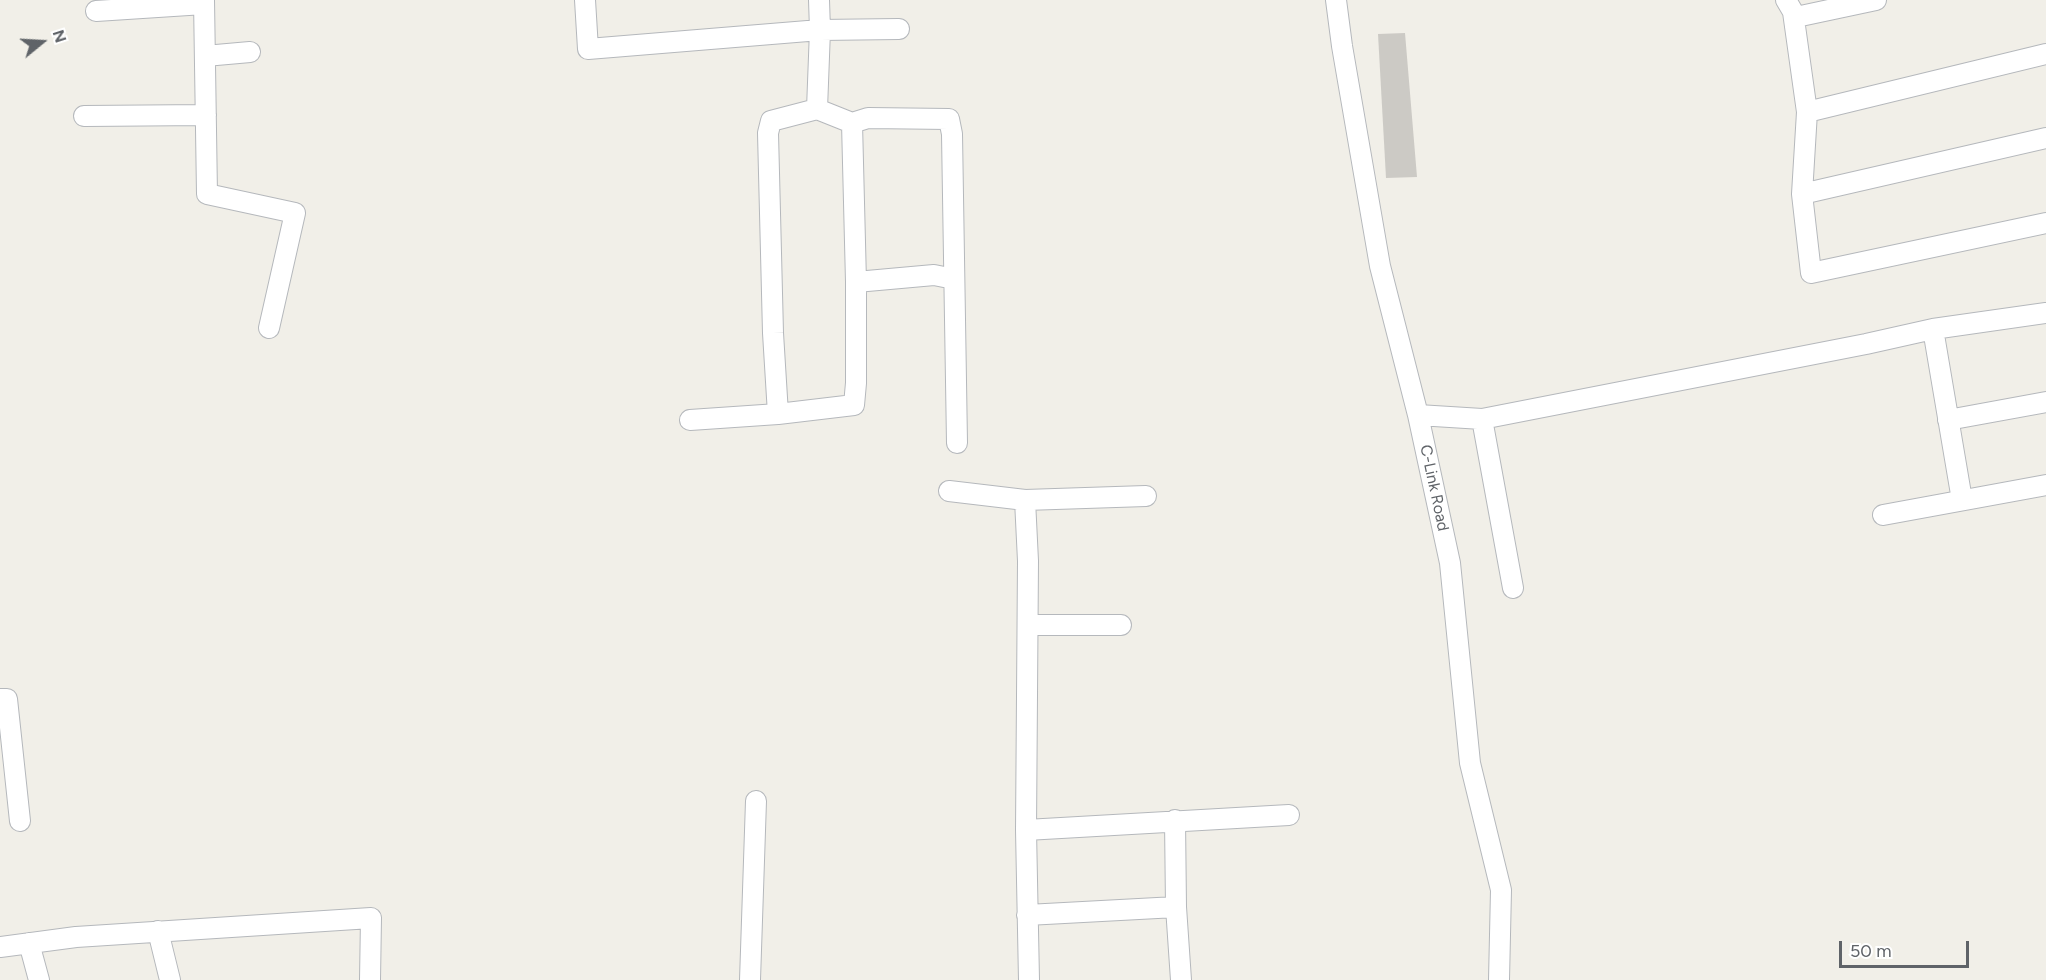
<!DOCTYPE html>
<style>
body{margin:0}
#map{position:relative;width:2046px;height:980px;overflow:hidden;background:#f1efe8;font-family:Figtree,sans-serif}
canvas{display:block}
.north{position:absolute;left:12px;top:12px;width:60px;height:60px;-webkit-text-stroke:4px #fff;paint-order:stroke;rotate:72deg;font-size:16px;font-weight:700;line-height:24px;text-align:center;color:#5f6368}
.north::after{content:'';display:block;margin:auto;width:21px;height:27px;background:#5f6368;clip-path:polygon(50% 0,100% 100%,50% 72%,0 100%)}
.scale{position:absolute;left:1839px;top:941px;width:130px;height:27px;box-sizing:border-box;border:3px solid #5f6368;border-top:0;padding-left:8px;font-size:18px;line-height:21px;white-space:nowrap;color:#5f6368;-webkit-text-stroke:4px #fff;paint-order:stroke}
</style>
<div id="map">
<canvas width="2046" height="980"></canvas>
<div class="north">N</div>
<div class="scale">50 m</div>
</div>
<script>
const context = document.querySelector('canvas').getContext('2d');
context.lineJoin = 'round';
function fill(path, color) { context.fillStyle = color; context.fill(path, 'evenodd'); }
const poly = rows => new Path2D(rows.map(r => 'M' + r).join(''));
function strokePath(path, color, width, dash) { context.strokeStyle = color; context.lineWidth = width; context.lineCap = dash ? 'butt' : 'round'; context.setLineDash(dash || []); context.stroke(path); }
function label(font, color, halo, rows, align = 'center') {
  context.font = font + ' Figtree,sans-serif'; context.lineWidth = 4.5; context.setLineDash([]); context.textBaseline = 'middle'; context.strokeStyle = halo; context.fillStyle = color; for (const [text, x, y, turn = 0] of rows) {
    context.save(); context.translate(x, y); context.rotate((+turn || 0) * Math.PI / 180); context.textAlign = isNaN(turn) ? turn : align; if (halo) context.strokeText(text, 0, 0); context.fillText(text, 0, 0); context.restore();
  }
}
const building = poly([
 [1405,33,1417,177,1386,178,1378,34]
]);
const minor = poly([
 [204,0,207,194,295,213,269,328],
 [585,0,588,49,820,30,899,29],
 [1336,0,1342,46,1380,266,1418,415,1450,563,1470,763,1501,890,1499,980],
 [1786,0,1796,17,1876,0],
 [96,11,204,4],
 [1793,12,1807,112,2046,54],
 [205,56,250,52],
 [817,109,820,30,819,0],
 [84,116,206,115],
 [2046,138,1802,194,1811,273,2046,223],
 [1802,194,1807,112],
 [856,282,934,275,954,279],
 [1933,329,1962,500],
 [778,414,773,333,768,133,771,121,817,109,852,123,868,118,949,119,952,134,957,443],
 [1418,415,1482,419,1866,344,1933,329,2046,313],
 [1482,419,1513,588],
 [690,420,778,414,854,405,856,383,856,282,852,123],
 [1948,420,2046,402],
 [949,491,1025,500],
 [1883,515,2046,485],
 [1028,625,1121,625],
 [0,699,7,699,20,821],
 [1175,820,1176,907,1181,980],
 [1026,830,1289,815],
 [1027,915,1176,907],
 [158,931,170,980],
 [29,943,39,980],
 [0,947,76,937,371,918,370,980],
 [750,980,756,801],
 [1029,980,1026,830,1028,561,1025,500,1146,496]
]);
const streetNames = [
 ["C-Link Road",1434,488,78]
];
fill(building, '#cccac5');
strokePath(minor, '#b5b8bc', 22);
strokePath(minor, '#fff', 20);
label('16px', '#5f6368', '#fff', streetNames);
</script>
